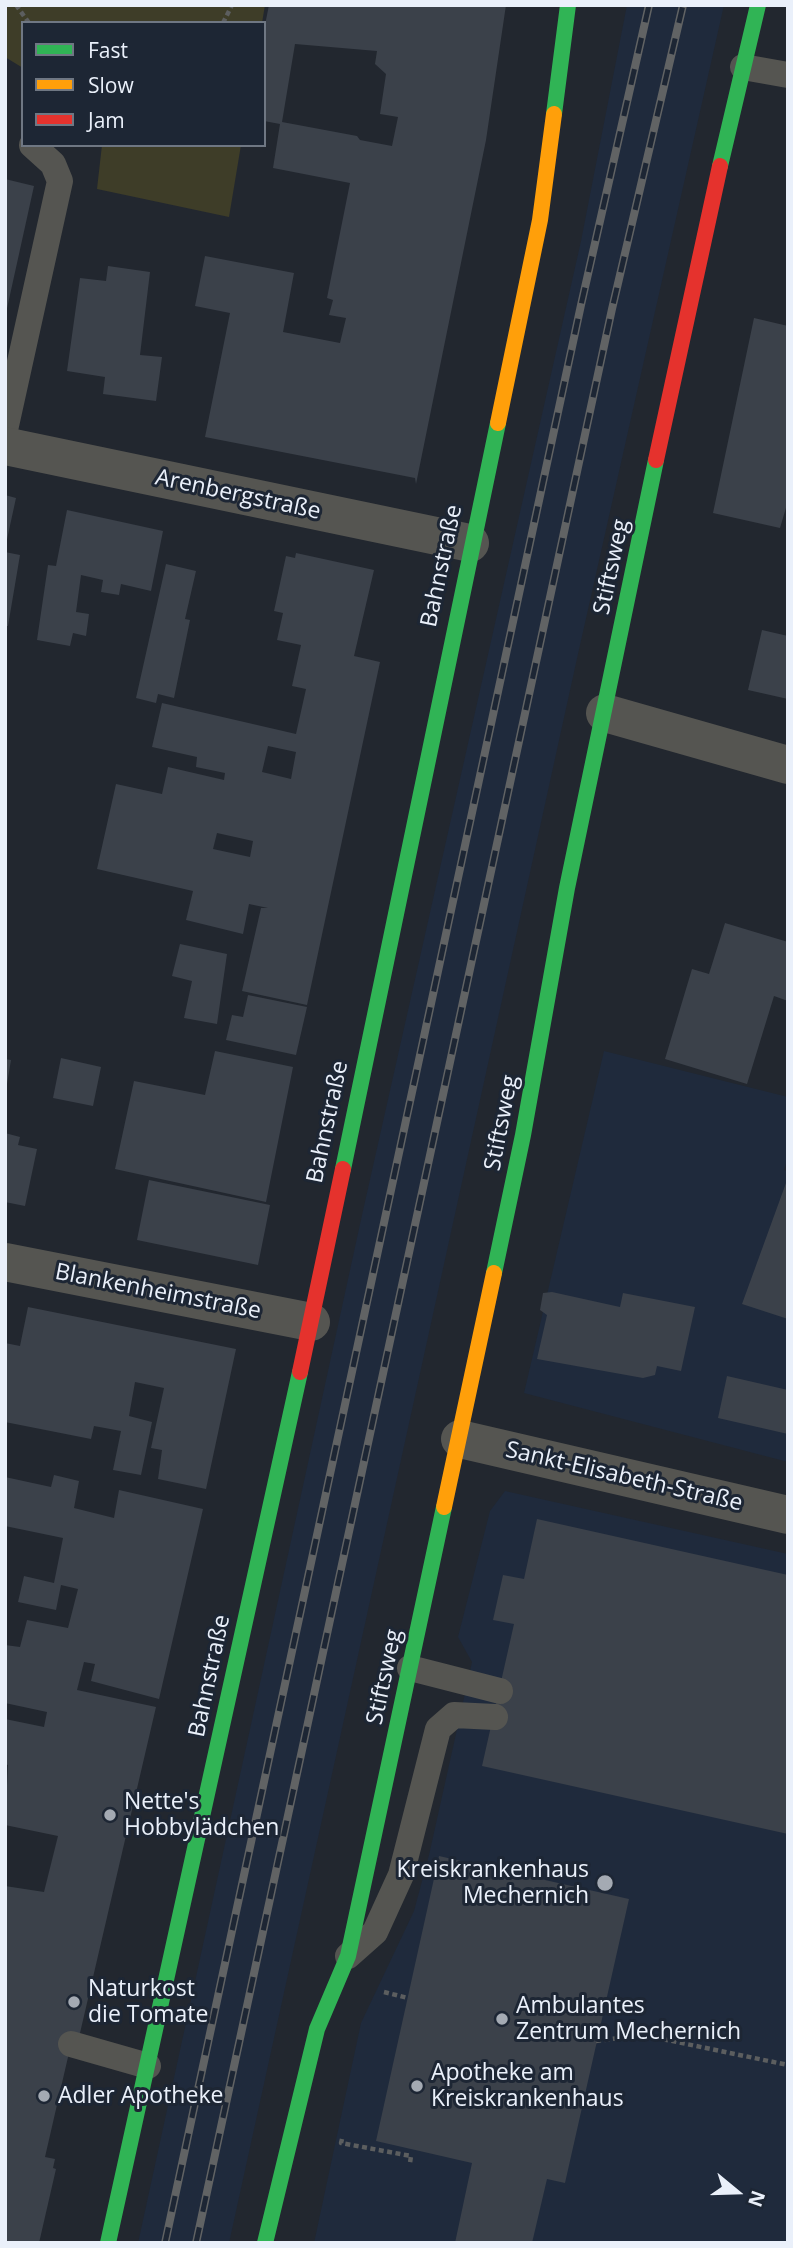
<!DOCTYPE html>
<meta charset="utf-8">
<style>
body{margin:0}
#map{position:relative;width:793px;height:2248px;overflow:hidden;background:#22272f;font-family:"Open Sans",sans-serif}
canvas{display:block}
.frame{position:absolute;inset:0;border:7px solid #eaf0fa;pointer-events:none}
.legend{position:absolute;left:21px;top:21px;width:245px;height:126px;box-sizing:border-box;background:#1d2634;border:2px solid #6f7783;margin:0;padding:9px 12px;list-style:none;font-size:21px;color:#eaf0fa}
.legend li{display:flex;align-items:center;gap:14px;height:35px}
.legend b{width:35px;border:2px solid #6f7783}
.north{position:absolute;left:702px;top:2157px;width:70px;height:70px;-webkit-text-stroke:5px #1d2634;paint-order:stroke;rotate:109deg;font-size:19px;font-weight:700;line-height:28px;text-align:center;color:#eaf0fa}
.north::after{content:'';display:block;margin:auto;width:24px;height:32px;background:#eaf0fa;clip-path:polygon(50% 0,100% 100%,50% 72%,0 100%)}
</style>
<div id="map">
<canvas width="793" height="2248"></canvas>
<div class="frame"></div>
<ul class="legend">
<li><b style="height:9px;background:#30b455"></b>Fast</li>
<li><b style="height:9px;background:#ff9f0a"></b>Slow</li>
<li><b style="height:9px;background:#e5322d"></b>Jam</li>
</ul>
<div class="north">N</div>
</div>
<script>
const context = document.querySelector('canvas').getContext('2d');
context.lineJoin = 'round';
function fill(path, color) { context.fillStyle = color; context.fill(path, 'evenodd'); }
const poly = rows => new Path2D(rows.map(r => 'M' + r).join(''));
function strokePath(path, color, width, dash) { context.strokeStyle = color; context.lineWidth = width; context.lineCap = dash ? 'butt' : 'round'; context.setLineDash(dash || []); context.stroke(path); }
function label(font, color, halo, rows, align = 'center') {
  context.font = font + ' "Open Sans",sans-serif'; context.lineWidth = 6; context.setLineDash([]); context.textBaseline = 'middle'; context.strokeStyle = halo; context.fillStyle = color; for (const [text, x, y, turn = 0] of rows) {
    context.save(); context.translate(x, y); context.rotate((+turn || 0) * Math.PI / 180); context.textAlign = isNaN(turn) ? turn : align; if (halo) context.strokeText(text, 0, 0); context.fillText(text, 0, 0); context.restore();
  }
}
const built = poly([
 [627,5,724,5,578,654,229,2243,138,2243,362,1215,581,241],
 [604,1051,788,1097,788,1158,784,1170,788,1171,788,1462,524,1393],
 [505,1491,788,1554,788,2243,314,2243,361,2023,414,1911,429,1855,472,1662,458,1637,490,1511]
]);
const green = poly([
 [5,5,265,5,262,23,23,23,23,68,5,57],
 [102,145,241,145,229,217,97,189]
]);
const building = poly([
 [269,5,506,5,486,140,416,484,415,478,205,437,230,313,195,306,205,256,294,273,283,332,340,343,346,318,329,315,333,300,327,298,350,183,273,168,280,124,264,121,264,30],
 [295,44,377,51,375,64,386,74,380,114,398,117,392,146,360,140,357,136,282,122],
 [5,179,34,186,6,313,5,313],
 [108,266,150,272,140,355,162,357,156,401,103,394,105,377,67,371,80,278,106,281],
 [754,318,788,326,788,501,780,528,713,513],
 [5,495,16,498,6,544,5,544],
 [67,510,163,531,151,591,121,584,119,595,101,592,103,580,81,575,76,612,89,614,86,636,73,633,70,646,37,640,48,565,56,566],
 [5,552,20,555,8,626,5,626],
 [296,553,374,570,354,656,380,662,307,1005,242,991,261,908,268,908,249,904,243,934,186,920,193,891,97,869,116,784,162,794,168,767,224,780,225,773,196,767,197,757,152,747,162,703,296,734,306,689,292,686,301,645,277,640,283,613,274,611,286,556,295,558],
 [268,746,296,752,291,779,262,772],
 [217,833,253,841,250,857,213,849],
 [166,564,196,571,185,619,190,620,174,698,158,694,156,703,136,698],
 [762,630,788,636,788,699,748,690],
 [725,923,788,942,788,1001,774,996,747,1084,665,1059,692,969,709,974],
 [180,944,227,954,217,1024,184,1018,192,981,172,976],
 [248,995,307,1007,296,1055,226,1040,232,1015,243,1017],
 [215,1051,293,1067,266,1202,115,1169,134,1081,205,1095],
 [61,1058,101,1067,93,1106,53,1098],
 [5,1059,11,1060,7,1084,5,1084],
 [5,1133,20,1137,18,1145,37,1149,25,1206,5,1202],
 [149,1180,270,1205,258,1265,137,1240],
 [786,1183,788,1183,788,1319,742,1304],
 [552,1292,620,1307,623,1293,695,1307,681,1371,657,1366,655,1375,643,1378,537,1359,547,1315,540,1310,543,1293],
 [28,1307,236,1349,206,1489,158,1479,162,1450,151,1448,164,1388,135,1382,129,1416,152,1422,141,1475,113,1470,121,1431,94,1426,91,1439,5,1422,5,1343,20,1346],
 [727,1376,788,1390,788,1434,718,1418],
 [54,1475,79,1481,74,1508,114,1518,119,1490,203,1509,159,1699,91,1681,95,1664,84,1662,77,1690,156,1707,80,2033,71,2044,45,2157,55,2159,53,2168,56,2169,39,2243,5,2243,5,1886,44,1892,58,1836,5,1825,8,1765,5,1764,5,1719,44,1727,47,1712,5,1703,5,1645,20,1647,27,1620,68,1628,78,1589,61,1585,56,1610,18,1602,24,1576,54,1583,63,1538,5,1526,5,1477,51,1487],
 [537,1519,788,1575,788,1834,482,1766,514,1624,493,1620,503,1575,524,1579],
 [439,1856,629,1899,565,2183,547,2179,532,2243,455,2243,472,2163,376,2141]
]);
const path = poly([
 [16,5,29,23],
 [223,23,232,5],
 [384,1992,408,1998],
 [596,2041,643,2035,788,2065],
 [342,2139,341,2143,411,2156,410,2163]
]);
const lane = poly([
 [743,67,788,75],
 [5,430,60,181,53,164,32,145],
 [410,1668,500,1691],
 [348,1956,375,1932,401,1875,438,1729,454,1715,495,1717],
 [71,2044,148,2066]
]);
const street = poly([
 [5,446,470,543],
 [605,713,788,765],
 [5,1262,311,1322],
 [460,1439,788,1515]
]);
const fast = poly([
 [554,114,568,5],
 [720,166,758,5],
 [343,1169,498,423],
 [494,1273,523,1135,567,888,656,460],
 [108,2243,300,1372],
 [265,2243,317,2029,348,1956,444,1507]
]);
const slow = poly([
 [498,423,540,220,554,114],
 [444,1507,494,1273]
]);
const jam = poly([
 [656,460,720,166],
 [300,1372,343,1169]
]);
const rail = poly([
 [165,2243,581,305,649,5],
 [196,2243,612,309,683,5]
]);
const markers = [
 [110,1815,7,"#a4aab3"],
 [605,1883,9,"#a4aab3"],
 [74,2002,7,"#a4aab3"],
 [502,2019,7,"#a4aab3"],
 [417,2086,7,"#a4aab3"],
 [44,2096,7,"#a4aab3"]
];
const streetNames = [
 ["Arenbergstraße",238,495,12],
 ["Bahnstraße",442,566,-78],
 ["Stiftsweg",612,567,-78],
 ["Bahnstraße",328,1122,-78],
 ["Stiftsweg",502,1123,-79],
 ["Blankenheimstraße",158,1292,11],
 ["Sankt-Elisabeth-Straße",624,1477,13],
 ["Bahnstraße",210,1676,-78],
 ["Stiftsweg",385,1677,-78]
];
const poiNames = [
 ["Nette's",124,1802],
 ["Hobbylädchen",124,1828],
 ["Kreiskrankenhaus",589,1870,"right"],
 ["Mechernich",589,1896,"right"],
 ["Naturkost",88,1989],
 ["die Tomate",88,2015],
 ["Ambulantes",516,2006],
 ["Zentrum Mechernich",516,2032],
 ["Apotheke am",431,2073],
 ["Kreiskrankenhaus",431,2099],
 ["Adler Apotheke",58,2096]
];
fill(built, '#1f2a3c');
fill(green, '#3e3d28');
fill(building, '#3b414a');
strokePath(path, '#5c5e5f', 4.5, [5, 3.5]);
strokePath(lane, '#555551', 26);
strokePath(street, '#555551', 38);
strokePath(fast, '#30b455', 16);
strokePath(slow, '#ff9f0a', 16);
strokePath(jam, '#e5322d', 16);
strokePath(rail, '#616364', 8);
strokePath(rail, '#1d2634', 5, [16]);
for (const [x, y, r, color] of markers) { const dot = new Path2D(); dot.arc(x, y, r, 0, 2 * Math.PI); context.fillStyle = color; context.fill(dot); strokePath(dot, '#1d2634', 2.5); }
label('23px', '#eaf0fa', '#1d2634', streetNames);
label('23px', '#eaf0fa', '#1d2634', poiNames, 'left');
</script>
